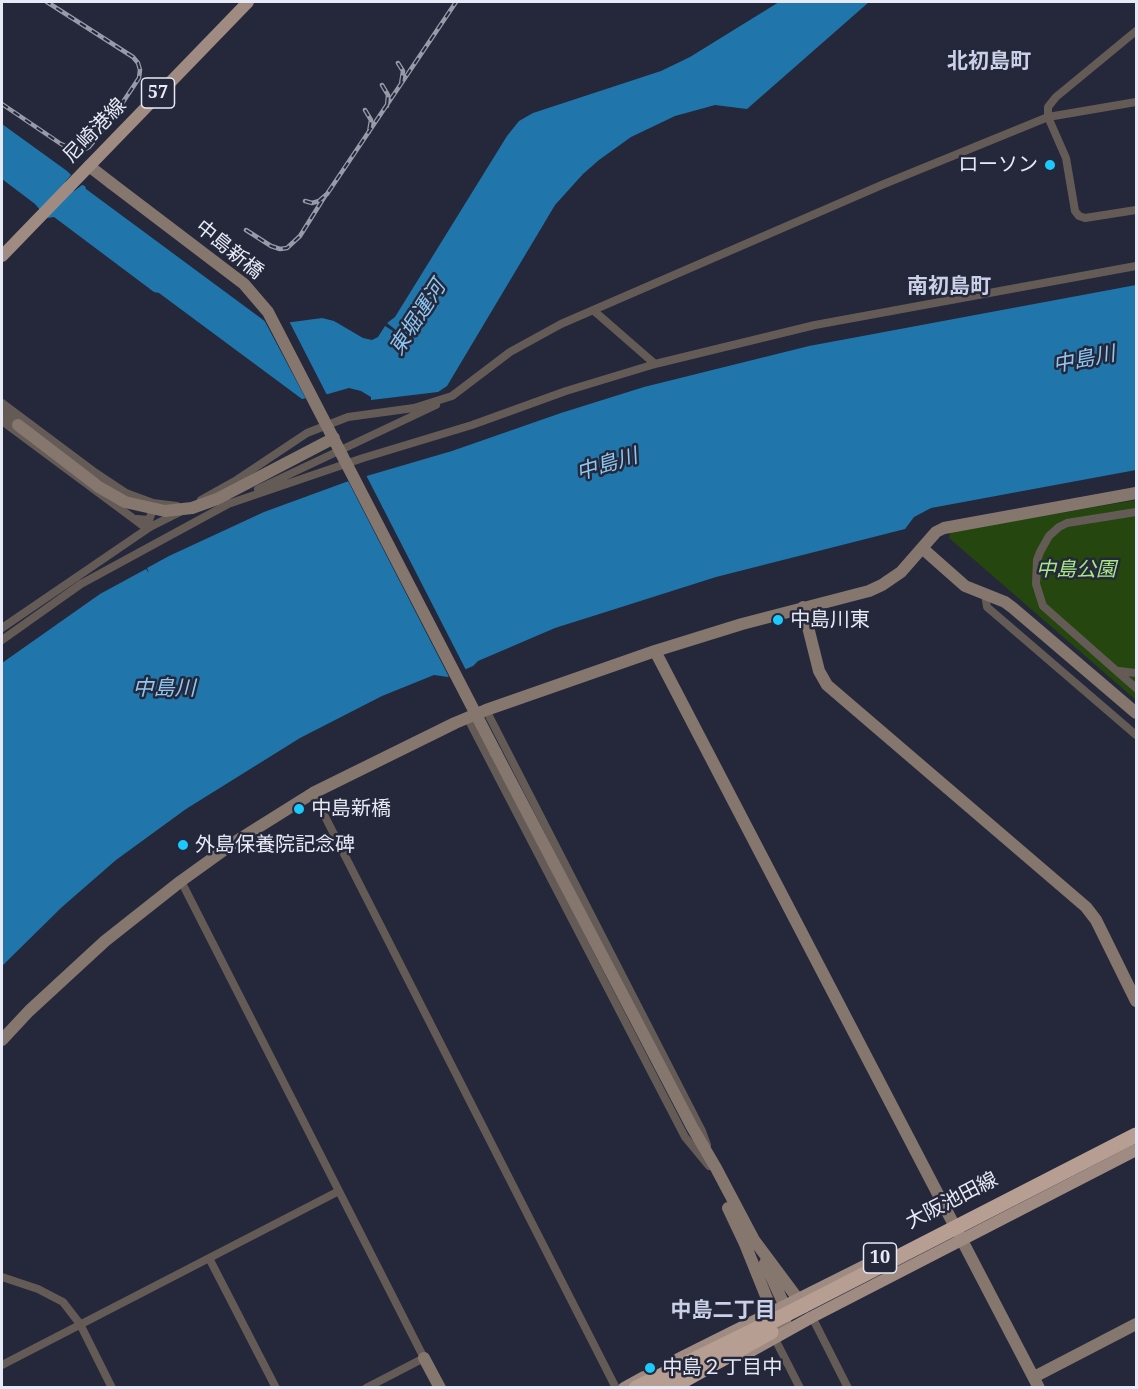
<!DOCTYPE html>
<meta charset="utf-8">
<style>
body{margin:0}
#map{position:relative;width:1138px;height:1389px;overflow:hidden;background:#24283a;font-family:"Noto Serif",serif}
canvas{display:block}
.frame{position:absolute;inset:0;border:3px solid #e7eaf6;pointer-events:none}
</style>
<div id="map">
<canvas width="1138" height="1389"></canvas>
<div class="frame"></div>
</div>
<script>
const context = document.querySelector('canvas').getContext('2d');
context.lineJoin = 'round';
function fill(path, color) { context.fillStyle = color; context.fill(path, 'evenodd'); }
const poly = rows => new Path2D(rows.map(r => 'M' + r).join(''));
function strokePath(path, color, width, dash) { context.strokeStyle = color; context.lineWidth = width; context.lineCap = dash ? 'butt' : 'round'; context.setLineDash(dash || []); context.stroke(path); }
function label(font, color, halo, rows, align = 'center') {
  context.font = font + ' "Noto Serif","Noto Sans JP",serif'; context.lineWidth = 5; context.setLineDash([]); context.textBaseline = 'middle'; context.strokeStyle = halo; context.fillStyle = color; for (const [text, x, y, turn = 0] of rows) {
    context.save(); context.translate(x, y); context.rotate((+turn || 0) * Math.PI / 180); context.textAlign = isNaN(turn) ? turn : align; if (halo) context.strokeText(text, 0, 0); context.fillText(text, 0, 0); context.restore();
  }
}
const green = poly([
 [1136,500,1136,700,949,538,950,532]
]);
const water = poly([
 [779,2,869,2,747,109,715,105,675,116,631,137,599,160,583,174,555,205,447,386,438,392,371,400,371,397,361,391,349,388,328,394,302,399,159,293,154,292,54,217,47,218,35,204,2,179,2,124,67,171,71,175,65,182,74,191,82,185,85,186,86,189,270,325,322,318,334,321,363,338,372,340,378,337,385,326,393,331,397,331,387,323,395,317,507,136,519,121,533,113,661,71,690,57],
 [1136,285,1136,470,931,508,914,517,905,529,716,577,612,610,555,628,478,661,473,666,448,677,434,675,382,696,300,738,186,809,116,860,62,907,2,966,2,663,100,594,146,569,149,573,147,568,169,556,264,512,346,482,452,451,561,413,644,387,809,346]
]);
const pier = poly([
 [262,316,274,323,288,319,328,397,307,401],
 [365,473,467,672,450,679,347,479]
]);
const street = poly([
 [1136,31,1056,97,1048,107,1048,117,1066,158,1075,211,1079,216,1085,218,1136,210],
 [593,310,655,364],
 [2,403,93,471,126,493,153,503,177,506],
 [2,413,18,425],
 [2,421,126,513,142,525,150,527],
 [258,489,436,405],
 [201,500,235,481,307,433,348,417,414,408,452,396,510,352,561,324,884,184,1048,117,1136,102],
 [225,505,363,458,472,425,566,391,655,364,815,325,1136,266],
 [1136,512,1067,523,1059,527,1049,536,1040,552,1037,560,1036,584,1043,606,1136,688],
 [137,519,149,520,152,512,148,505],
 [985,594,987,607,1136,735],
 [2,628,150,527,182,511],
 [2,640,81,584,230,503],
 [1119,671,1136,673],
 [486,710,702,1131,707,1145],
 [467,717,685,1137,709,1166],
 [313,793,616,1388],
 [181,881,424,1358,366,1388],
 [209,1258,276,1388],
 [2,1277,38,1289,63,1302,80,1324,112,1388],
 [812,1317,848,1388],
 [774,1334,775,1339,800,1388],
 [2,1365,339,1191]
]);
const secondary = poly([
 [89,166,111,183],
 [922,548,965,586,1005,602,1013,608,1136,713],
 [803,607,819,671,827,685,1086,907,1096,920,1136,1001],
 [655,651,1039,1388],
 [496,753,692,1127,716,1168,754,1240,804,1307],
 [2,1040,29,1011,105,941,181,881,238,840,313,793,455,723,486,710,655,651,742,624,869,591,882,585,901,572,936,532,944,528,1136,493],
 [728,1208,745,1244,772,1311],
 [765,1263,786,1309,785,1323,776,1337],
 [424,1358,440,1388],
 [1034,1377,1136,1324]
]);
const primary = poly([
 [2,256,248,2],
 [744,1355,812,1317,1136,1150],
 [678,1359,882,1257],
 [624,1388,644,1377]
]);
const highway = poly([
 [655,1388,682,1373]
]);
const rail = poly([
 [398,63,403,71,401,84],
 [382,85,388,95,387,106],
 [2,104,61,144,74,150,81,151,89,147,111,120,139,78,140,70,138,63,133,57,47,2],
 [365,110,371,120,369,132],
 [305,201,312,203,319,201,327,194,456,2],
 [246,230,271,246,280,249,287,248,300,236,325,196]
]);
const secondaryBridge = poly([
 [111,183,244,284,268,312,496,753],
 [18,425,99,487,125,502,165,511,192,508,217,499,334,438]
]);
const highwayBridge = poly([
 [636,1388,785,1315,1136,1135],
 [670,1388,771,1332]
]);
const markers = [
 [1050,165,6,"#1cc9fc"],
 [778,620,6,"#1cc9fc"],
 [299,809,6,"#1cc9fc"],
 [183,845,6,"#1cc9fc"],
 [650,1368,6,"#1cc9fc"]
];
const shields = [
 [158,93,33],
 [880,1258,33]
];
const shieldNames = [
 ["57",158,93],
 ["10",880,1258]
];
const streetNames = [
 ["尼崎港線",95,131,-46],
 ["中島新橋",229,250,39],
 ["大阪池田線",952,1201,-27]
];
const poiNames = [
 ["ローソン",1038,165,"right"],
 ["中島川東",790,620],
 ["中島新橋",311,809],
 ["外島保養院記念碑",195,845],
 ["中島２丁目中",662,1368]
];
const parkNames = [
 ["中島公園",1076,570]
];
const neighbourhoodNames = [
 ["北初島町",989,62],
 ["南初島町",949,287],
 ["中島二丁目",723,1311]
];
const waterNames = [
 ["東堀運河",418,318,-57],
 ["中島川",1084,360,-11],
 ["中島川",607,465,-17],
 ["中島川",164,689]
];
fill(green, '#26460f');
fill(water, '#2076ab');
fill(pier, '#24283a');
strokePath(street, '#645b56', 8);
strokePath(secondary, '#85766e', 12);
strokePath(primary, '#9f8b81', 12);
strokePath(highway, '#b69e92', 15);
strokePath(rail, '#979ba9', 4.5);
strokePath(rail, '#24283a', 2, [7]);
strokePath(secondaryBridge, '#85766e', 12);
strokePath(highwayBridge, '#b69e92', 15);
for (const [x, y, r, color] of markers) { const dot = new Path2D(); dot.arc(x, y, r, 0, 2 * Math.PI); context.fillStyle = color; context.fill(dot); strokePath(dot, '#24283a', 2); }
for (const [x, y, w] of shields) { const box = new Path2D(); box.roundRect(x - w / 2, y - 15, w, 30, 4.5); context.fillStyle = '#24283a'; context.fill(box); strokePath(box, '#e7eaf6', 1.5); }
label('bold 18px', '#e7eaf6', null, shieldNames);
label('20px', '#e7eaf6', '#24283a', streetNames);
label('20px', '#e7eaf6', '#24283a', poiNames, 'left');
label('italic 20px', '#a8e785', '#24283a', parkNames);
label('bold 21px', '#cad0e7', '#24283a', neighbourhoodNames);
label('italic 21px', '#8dc7f2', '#24283a', waterNames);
</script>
